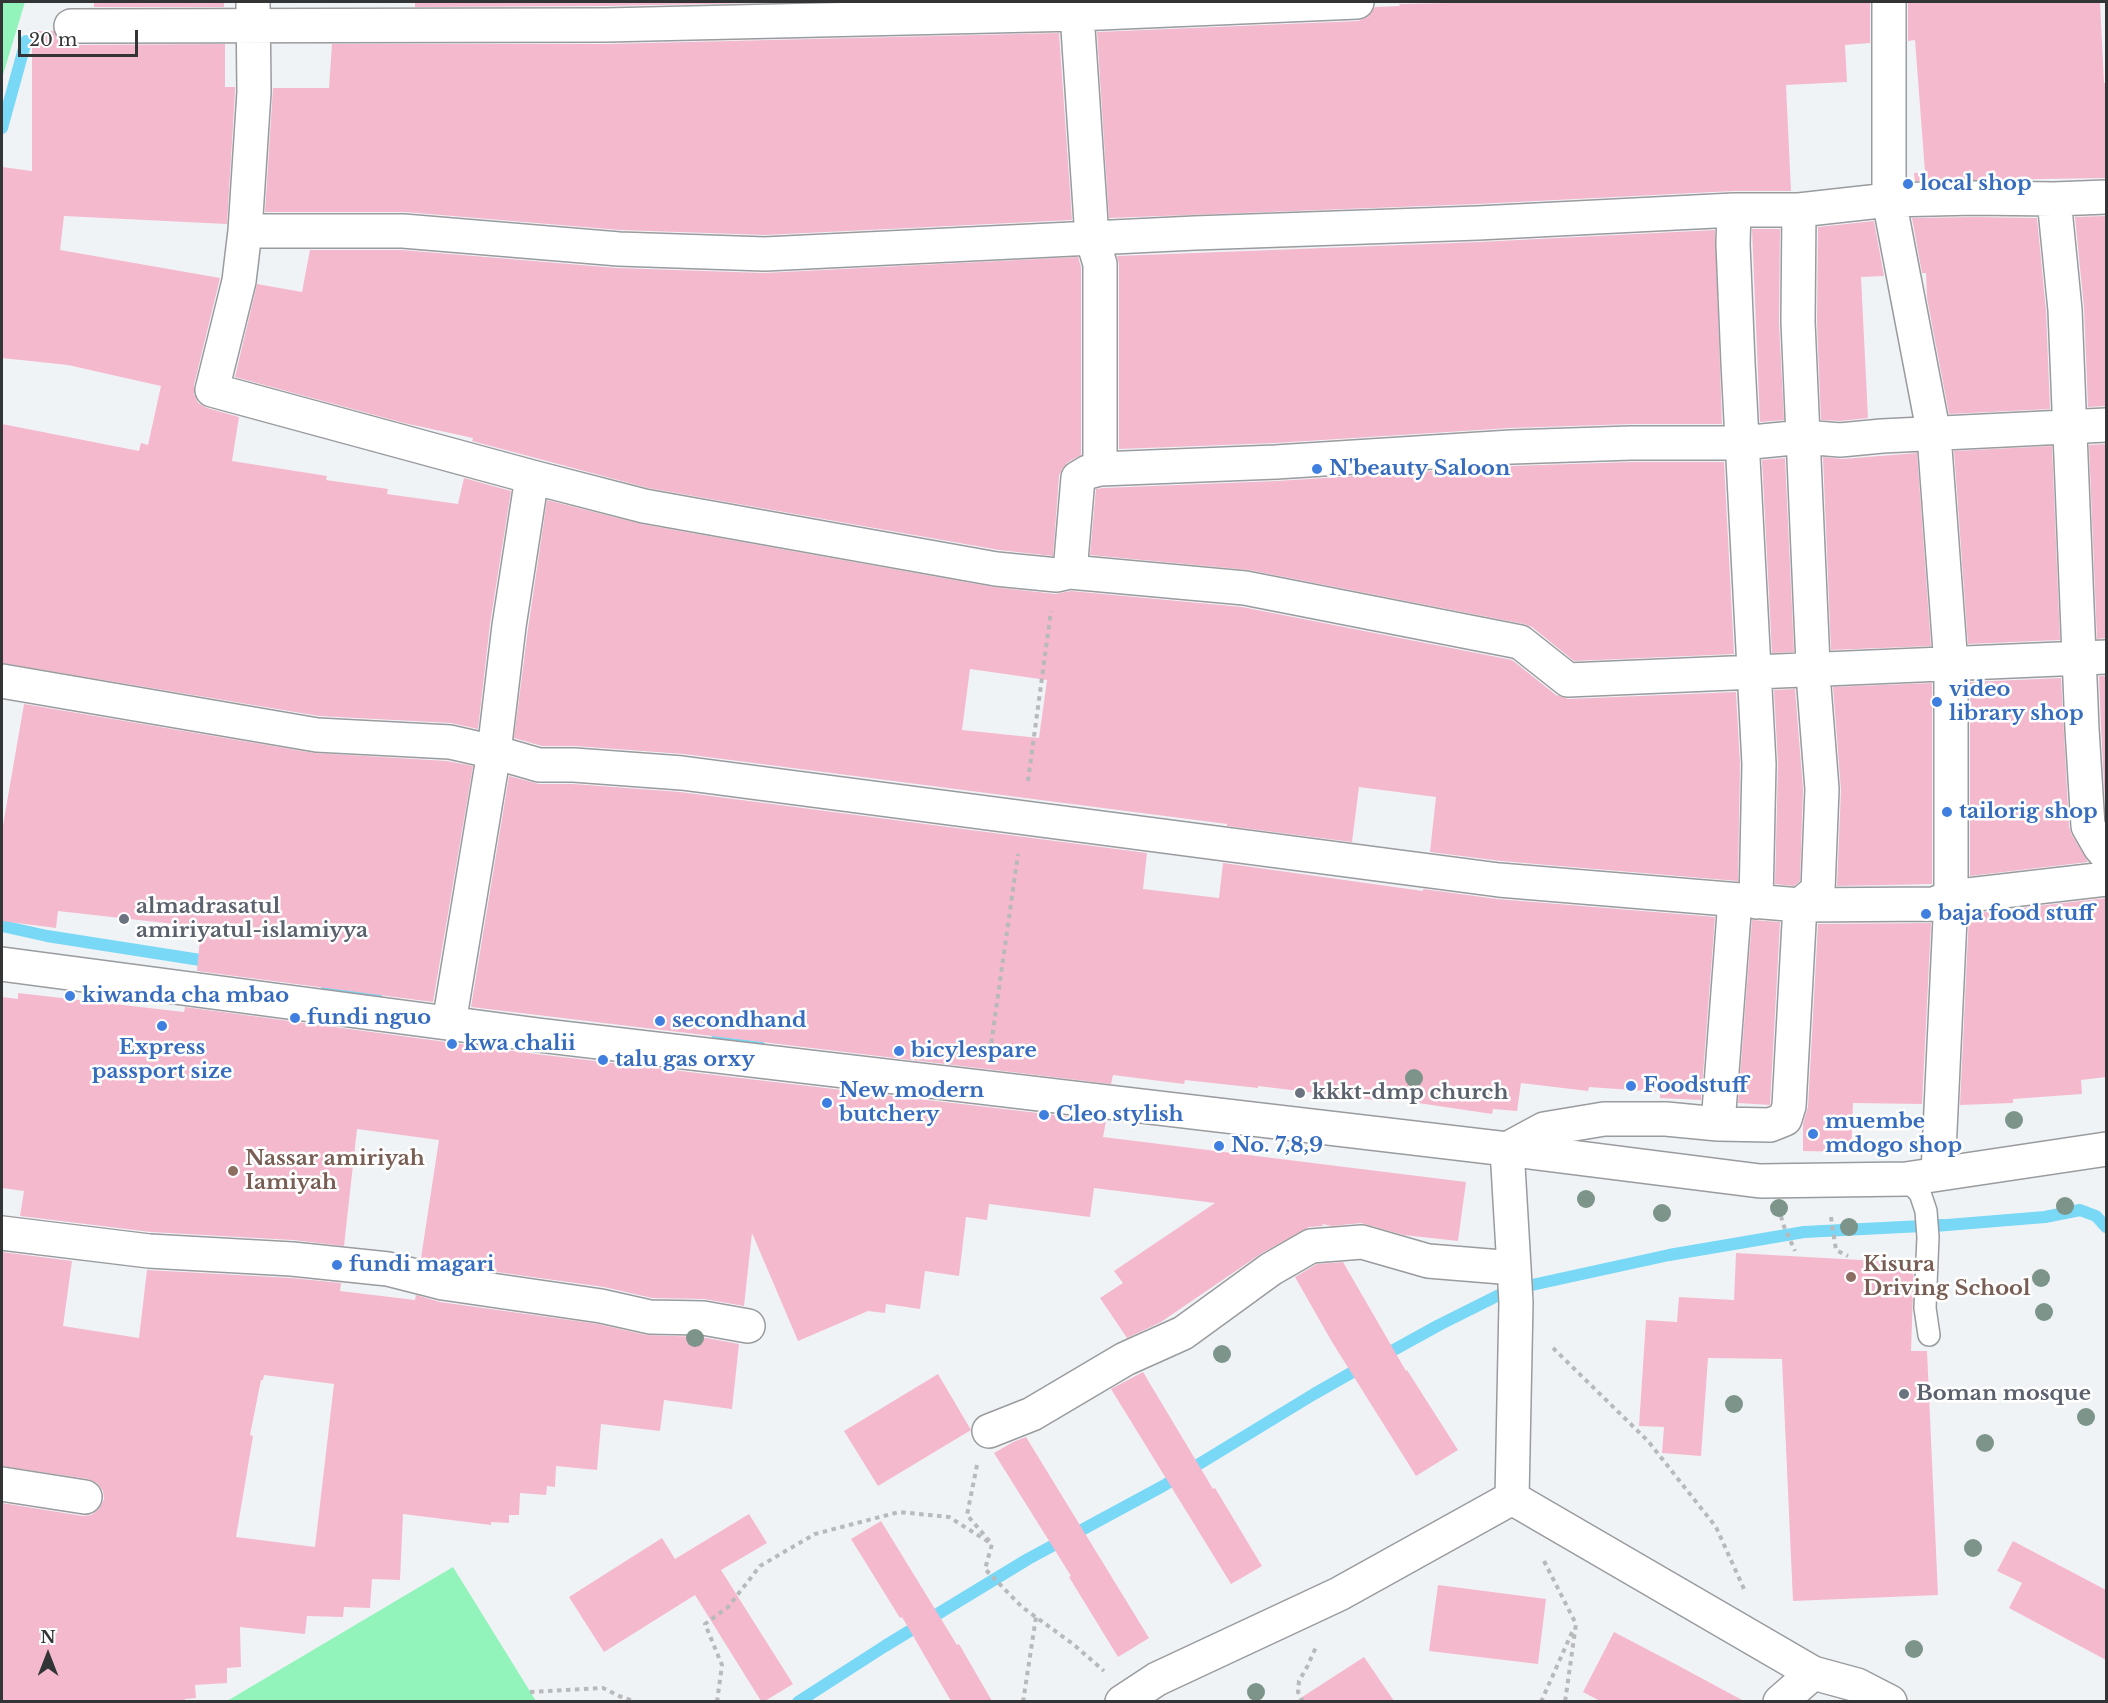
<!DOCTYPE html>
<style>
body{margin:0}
#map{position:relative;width:2108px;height:1703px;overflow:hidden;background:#f0f3f6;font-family:"Libre Baskerville",serif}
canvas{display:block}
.frame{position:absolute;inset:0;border:3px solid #333435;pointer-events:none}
.north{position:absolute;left:18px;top:1625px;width:60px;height:60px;-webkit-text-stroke:4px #fff;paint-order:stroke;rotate:0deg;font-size:16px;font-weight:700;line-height:24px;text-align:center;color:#333435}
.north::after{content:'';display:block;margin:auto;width:21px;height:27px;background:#333435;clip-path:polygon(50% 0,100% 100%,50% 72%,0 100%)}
.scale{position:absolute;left:18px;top:30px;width:120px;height:27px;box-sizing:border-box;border:3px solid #333435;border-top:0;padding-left:8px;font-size:18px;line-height:21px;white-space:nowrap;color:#333435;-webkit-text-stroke:4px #fff;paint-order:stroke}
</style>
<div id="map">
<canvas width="2108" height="1703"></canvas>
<div class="frame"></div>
<div class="north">N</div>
<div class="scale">20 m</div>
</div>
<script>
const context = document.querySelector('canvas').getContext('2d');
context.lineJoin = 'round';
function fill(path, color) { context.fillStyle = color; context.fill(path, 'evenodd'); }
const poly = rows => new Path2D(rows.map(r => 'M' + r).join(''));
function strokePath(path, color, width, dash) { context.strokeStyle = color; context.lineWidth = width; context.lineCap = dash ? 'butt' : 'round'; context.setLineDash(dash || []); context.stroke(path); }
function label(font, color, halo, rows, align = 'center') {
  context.font = font + ' "Libre Baskerville",serif'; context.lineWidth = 5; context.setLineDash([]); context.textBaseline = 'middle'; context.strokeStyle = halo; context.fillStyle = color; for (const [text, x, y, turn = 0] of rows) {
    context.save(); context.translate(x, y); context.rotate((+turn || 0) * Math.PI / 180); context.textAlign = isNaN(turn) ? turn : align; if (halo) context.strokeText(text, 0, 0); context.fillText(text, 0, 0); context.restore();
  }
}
const green = poly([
 [2,2,25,2,2,78],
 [453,1567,536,1701,227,1701]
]);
const stream = poly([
 [2,128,26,41],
 [2,926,47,936,213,962],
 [327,986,377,999],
 [717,1034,760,1047],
 [1935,1226,2045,1217,2080,1210,2096,1216,2106,1227],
 [1381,1357,1439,1325,1509,1290,1669,1255,1804,1232,1942,1225],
 [798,1702,885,1646,1028,1559,1163,1486,1314,1394,1365,1365]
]);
const building = poly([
 [94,2,224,2,224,7,94,7],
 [415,2,809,2,606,6,415,7],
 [1502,2,1870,2,1870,43,1845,45,1847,82,1786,85,1791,191,1733,191,1477,204,1109,218,1097,32,1358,21,1368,17,1375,7,1400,6,1399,4],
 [1908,2,2100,2,2104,83,2106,83,2106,178,1915,181,1914,173,1925,172,1915,40,1908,41],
 [32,31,54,31,61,42,71,45,225,44,225,87,235,87,235,92,227,224,64,216,60,250,220,278,194,385,194,394,198,403,207,408,239,417,232,461,327,476,326,480,388,489,387,494,458,504,464,478,511,491,490,624,478,729,451,723,319,716,2,663,2,424,139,451,141,443,148,445,161,386,68,365,2,358,2,167,32,171],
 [1059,33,1072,220,765,235,620,230,405,212,265,212,273,88,329,88,332,44,606,44],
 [2106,216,2106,406,2088,407,2084,308,2075,217],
 [1975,217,2037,218,2046,311,2050,409,1949,414,1927,298,1926,273,1922,273,1912,218],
 [1874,221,1884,276,1861,277,1868,418,1840,421,1821,420,1817,322,1818,227],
 [1752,229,1780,229,1779,323,1784,420,1760,422],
 [1715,230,1722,424,1631,424,1510,428,1275,443,1119,449,1119,264,1117,256,1479,242],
 [310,250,402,250,617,268,764,273,1078,257,1081,267,1081,455,1068,462,1062,469,1059,476,1053,556,999,550,648,488,472,441,473,438,404,423,235,377,257,284,302,292],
 [2106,444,2106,638,2097,639,2089,445],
 [2052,446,2060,640,1968,644,1954,451],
 [1917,453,1931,646,1831,650,1823,457,1842,459],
 [1785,458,1794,652,1772,653,1762,460],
 [1631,462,1724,462,1734,654,1574,661,1532,627,1524,624,1249,570,1090,555,1096,489,1103,488,1277,481,1512,466],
 [547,500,641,524,993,587,1055,594,1071,591,1242,607,1512,660,1556,695,1568,699,1736,692,1740,764,1738,881,1501,861,1430,852,1436,797,1359,787,1352,842,1227,826,1227,824,684,754,575,746,542,746,514,738,528,629],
 [970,669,1047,680,1039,738,962,730],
 [2099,676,2106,676,2106,821,2101,728],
 [2061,678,2069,827,2072,835,2088,862,1970,876,1970,682],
 [1932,683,1932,884,1837,886,1841,790,1833,687],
 [1795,689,1803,789,1800,881,1794,886,1775,884,1778,764,1774,690],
 [24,704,314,753,447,761,473,766,433,1002,197,971,201,927,58,911,56,928,2,921,2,831],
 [509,776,539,784,573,784,680,792,1147,853,1143,889,1219,898,1223,863,1423,891,1423,889,1497,899,1715,917,1701,1100,1660,1098,1660,1092,1589,1087,1588,1091,1521,1083,1517,1111,1493,1109,1492,1114,1391,1099,1391,1102,1258,1086,1258,1088,1185,1080,1184,1084,1113,1075,1111,1084,471,1007],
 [2106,898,2106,1077,2081,1080,2082,1094,2013,1099,2013,1103,1960,1105,1969,914],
 [1752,920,1780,922,1770,1105,1738,1103],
 [1931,923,1922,1104,1853,1103,1851,1152,1803,1151,1803,1124,1808,1107,1818,924],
 [18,993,184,1012,185,1007,536,1054,1106,1121,1103,1137,1466,1182,1458,1241,1404,1235,1361,1223,1332,1226,1322,1224,1323,1226,1309,1227,1262,1253,1161,1322,1127,1338,1100,1298,1123,1283,1114,1271,1215,1203,1094,1188,1090,1217,989,1204,987,1220,966,1217,959,1276,925,1271,920,1309,886,1304,885,1313,868,1311,798,1341,752,1233,744,1306,704,1299,652,1298,604,1287,447,1265,421,1258,439,1140,357,1129,344,1246,293,1240,151,1232,20,1216,24,1191,2,1188,2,997,18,999],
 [2,1252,72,1261,63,1326,139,1338,147,1270,291,1278,341,1283,340,1291,415,1300,416,1295,440,1302,598,1324,646,1335,701,1337,739,1344,732,1409,664,1400,660,1431,601,1424,597,1470,556,1466,555,1487,547,1486,546,1495,520,1493,519,1515,509,1515,509,1523,491,1522,491,1525,403,1514,400,1580,372,1579,370,1608,344,1607,343,1617,307,1616,305,1634,240,1627,241,1667,227,1668,227,1683,195,1685,196,1698,185,1699,184,1701,2,1701,2,1503,83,1516,91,1515,99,1509,104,1499,103,1491,97,1483,88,1479,2,1466],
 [264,1375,334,1384,315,1547,236,1537,253,1436,250,1435,261,1380,263,1380],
 [1736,1253,1914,1263,1911,1351,1927,1351,1938,1595,1793,1601,1782,1359,1708,1358,1701,1456,1662,1453,1664,1427,1639,1426,1646,1320,1677,1322,1679,1297,1734,1300],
 [1343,1262,1406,1371,1407,1370,1458,1450,1416,1476,1332,1342,1295,1277,1317,1264],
 [1143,1372,1213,1489,1215,1488,1262,1566,1231,1584,1111,1389],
 [938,1374,971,1430,878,1486,844,1431],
 [1026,1437,1149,1638,1118,1657,1069,1577,1071,1576,994,1453,1013,1442],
 [749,1514,767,1543,721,1570,793,1684,765,1701,761,1701,695,1595,604,1652,569,1597,662,1538,675,1559],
 [881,1521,957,1645,959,1644,992,1701,951,1701,902,1617,900,1618,851,1539],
 [2013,1541,2106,1590,2106,1660,2009,1608,2022,1583,1997,1571],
 [1438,1585,1546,1599,1538,1664,1429,1651],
 [1614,1632,1677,1665,1744,1701,1600,1701,1583,1692],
 [1364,1657,1394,1701,1296,1701]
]);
const path = poly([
 [1028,781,1051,611],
 [990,1052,1018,854],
 [1781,1216,1783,1224,1795,1251],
 [1831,1217,1836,1250,1848,1256],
 [1553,1348,1648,1441,1716,1527,1744,1589],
 [977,1465,967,1515,992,1544,985,1569,1022,1607,1073,1644,1104,1671],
 [1544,1561,1576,1624,1565,1702],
 [530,1692,603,1688,619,1696,636,1702],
 [717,1702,722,1665,705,1624,728,1607,760,1566,815,1534,899,1512,949,1517,992,1544],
 [1023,1702,1036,1617],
 [1303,1702,1298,1692,1299,1681,1307,1667,1317,1645],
 [1541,1702,1573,1630]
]);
const service = poly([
 [1906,1179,1920,1193,1926,1211,1928,1237,1925,1308,1929,1335]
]);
const minor = poly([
 [253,2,254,92,245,231,239,281,212,390,532,477,644,506,996,569,1057,575,1070,572],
 [1067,2,1077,14,1092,238,1100,264,1100,469],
 [1889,2,1889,200,1934,435,1951,665,1951,897,1938,1173],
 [71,26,606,25,1077,14,1357,2],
 [2054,199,2065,310,2082,729,2088,826,2100,847,2106,854],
 [1734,210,1733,244,1738,363,1759,764,1756,902],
 [245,231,403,231,619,249,765,254,1195,233,1478,223,1734,210,1799,210,1889,200,1975,198,2054,199,2106,197],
 [2106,425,1882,436,1840,440,1803,437,1742,443,1631,443,1511,447,1276,462,1100,469,1088,472,1078,478,1070,572,1245,588,1520,642,1568,680,2106,657],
 [2,681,317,735,450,742,494,752,539,765,574,765,682,773,1499,880,1800,905,1934,904,1951,897,2106,879],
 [449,1023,494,752,509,626,532,477],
 [1718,1124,1770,1125,1785,1119,1789,1106,1800,905,1818,890,1822,789,1814,687,1798,322,1799,210],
 [2,1233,149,1251,292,1259,388,1269,443,1283,601,1306,650,1317,703,1318,748,1326],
 [989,1431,1032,1414,1125,1359,1183,1333,1271,1269,1311,1246,1362,1242,1428,1261,1514,1268],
 [2,1484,85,1497],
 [1512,1498,1516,1302,1507,1149,1544,1129,1604,1119,1666,1119,1718,1124,1735,900],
 [1512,1498,1813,1673,1857,1685,1890,1702],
 [1122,1702,1157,1679,1339,1594,1512,1498],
 [1780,1702,1813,1673]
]);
const tertiary = poly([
 [2,964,538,1035,1507,1149,1760,1181,1906,1179,2106,1149]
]);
const trees = [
 [1414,1078],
 [2014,1120],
 [1586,1199],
 [2065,1206],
 [1779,1208],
 [1662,1213],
 [1849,1227],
 [2041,1278],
 [2044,1312],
 [695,1338],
 [1222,1354],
 [1734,1404],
 [2086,1417],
 [1985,1443],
 [1973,1548],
 [1914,1649],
 [1256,1692]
];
const markers = [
 [1908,184,6,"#3f7fe0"],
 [1317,469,6,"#3f7fe0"],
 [1937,702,6,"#3f7fe0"],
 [1947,812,6,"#3f7fe0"],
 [1926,914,6,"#3f7fe0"],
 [124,919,6,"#6b7280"],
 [70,996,6,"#3f7fe0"],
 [295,1018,6,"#3f7fe0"],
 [660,1021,6,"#3f7fe0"],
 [162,1026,6,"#3f7fe0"],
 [452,1044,6,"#3f7fe0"],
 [899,1051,6,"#3f7fe0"],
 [603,1060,6,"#3f7fe0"],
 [1631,1086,6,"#3f7fe0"],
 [1300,1093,6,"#6b7280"],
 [827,1103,6,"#3f7fe0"],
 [1044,1115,6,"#3f7fe0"],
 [1813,1134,6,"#3f7fe0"],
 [1219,1146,6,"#3f7fe0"],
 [233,1171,6,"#8d6e63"],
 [337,1265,6,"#3f7fe0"],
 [1851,1277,6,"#8d6e63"],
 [1904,1394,6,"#6b7280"]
];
const shopNames = [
 ["local shop",1920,184],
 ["N'beauty Saloon",1329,469],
 ["video",1949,690],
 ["library shop",1949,714],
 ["tailorig shop",1959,812],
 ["baja food stuff",1938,914],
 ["kiwanda cha mbao",82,996],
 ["fundi nguo",307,1018],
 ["secondhand",672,1021],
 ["kwa chalii",464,1044],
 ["Express",162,1048,"center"],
 ["passport size",162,1072,"center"],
 ["bicylespare",911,1051],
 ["talu gas orxy",615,1060],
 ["Foodstuff",1643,1086],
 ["New modern",839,1091],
 ["butchery",839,1115],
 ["Cleo stylish",1056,1115],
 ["muembe",1825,1122],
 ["mdogo shop",1825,1146],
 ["No. 7,8,9",1231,1146],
 ["fundi magari",349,1265]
];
const worshipNames = [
 ["almadrasatul",136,907],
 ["amiriyatul-islamiyya",136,931],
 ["kkkt-dmp church",1312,1093],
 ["Boman mosque",1916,1394]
];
const educationNames = [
 ["Nassar amiriyah",245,1159],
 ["Iamiyah",245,1183],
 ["Kisura",1863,1265],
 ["Driving School",1863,1289]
];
fill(green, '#92f3bb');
strokePath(stream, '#78d8f6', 12);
fill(building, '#f5b9ce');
strokePath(service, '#999b9e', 24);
strokePath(minor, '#999b9e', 36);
strokePath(tertiary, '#999b9e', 36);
strokePath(path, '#b7b9bb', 4, [4.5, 4.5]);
strokePath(service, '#fff', 21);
strokePath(minor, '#fff', 33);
strokePath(tertiary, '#fff', 33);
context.fillStyle = '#7c948a';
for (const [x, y] of trees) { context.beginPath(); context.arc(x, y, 9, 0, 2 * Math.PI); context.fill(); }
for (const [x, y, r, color] of markers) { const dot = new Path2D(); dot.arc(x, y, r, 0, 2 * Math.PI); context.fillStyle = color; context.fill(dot); strokePath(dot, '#fff', 2); }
label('bold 21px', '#366cbe', '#fff', shopNames, 'left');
label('bold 21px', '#5b616d', '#fff', worshipNames, 'left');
label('bold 21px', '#785e54', '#fff', educationNames, 'left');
</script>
